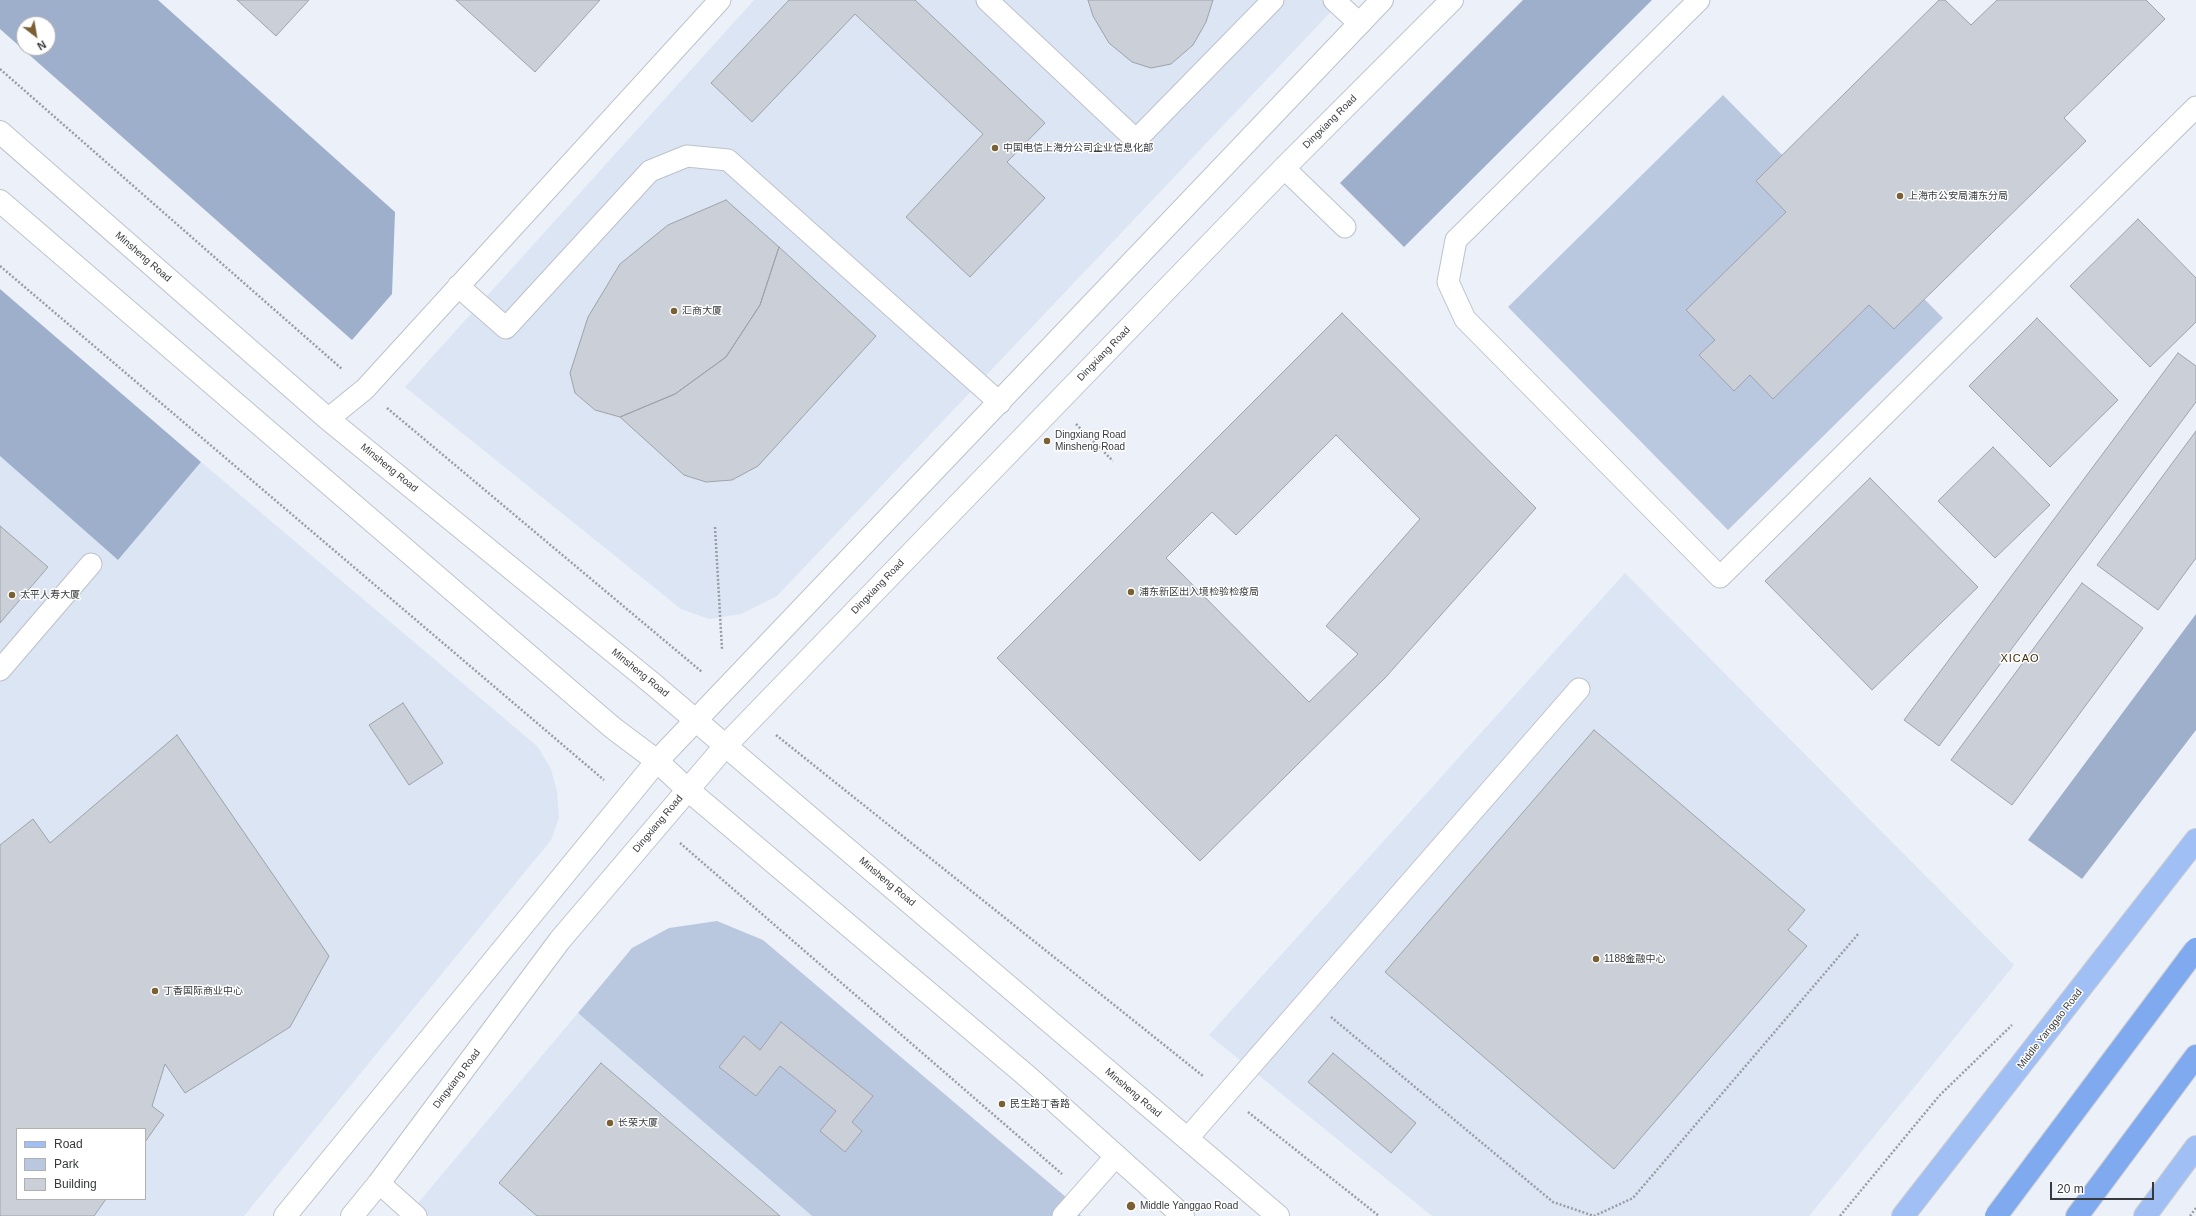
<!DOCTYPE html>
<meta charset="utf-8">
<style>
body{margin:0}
#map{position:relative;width:2196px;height:1216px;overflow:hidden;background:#ebf0f9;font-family:Arial,sans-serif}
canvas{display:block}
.legend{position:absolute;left:16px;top:1128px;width:130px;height:72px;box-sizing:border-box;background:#fff;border:1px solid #afb0b1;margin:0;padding:5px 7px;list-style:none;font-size:12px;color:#37393c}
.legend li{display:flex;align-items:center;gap:8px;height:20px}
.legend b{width:20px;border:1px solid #afb0b1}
.north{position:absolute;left:16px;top:16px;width:40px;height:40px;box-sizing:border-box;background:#fff;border:1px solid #afb0b1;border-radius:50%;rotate:149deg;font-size:11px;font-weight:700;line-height:16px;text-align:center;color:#37393c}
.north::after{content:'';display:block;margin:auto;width:14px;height:18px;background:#7a6032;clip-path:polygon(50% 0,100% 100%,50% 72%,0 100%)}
.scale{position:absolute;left:2050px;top:1182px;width:104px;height:18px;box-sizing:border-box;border:2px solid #37393c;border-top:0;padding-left:5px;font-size:12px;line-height:14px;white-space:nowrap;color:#37393c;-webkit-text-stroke:3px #fff;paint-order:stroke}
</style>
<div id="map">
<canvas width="2196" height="1216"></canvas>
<ul class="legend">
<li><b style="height:5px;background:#a0bff4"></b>Road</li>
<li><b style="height:11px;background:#bac8df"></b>Park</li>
<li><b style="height:11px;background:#cbd0d8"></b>Building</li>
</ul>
<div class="north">N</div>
<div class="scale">20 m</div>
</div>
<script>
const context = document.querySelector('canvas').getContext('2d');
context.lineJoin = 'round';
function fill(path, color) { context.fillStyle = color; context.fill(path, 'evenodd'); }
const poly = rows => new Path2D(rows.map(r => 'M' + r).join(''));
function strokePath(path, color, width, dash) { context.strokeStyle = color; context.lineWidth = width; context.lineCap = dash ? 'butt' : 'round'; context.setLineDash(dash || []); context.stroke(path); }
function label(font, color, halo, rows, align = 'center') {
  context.font = font + ' Arial,"Noto Sans SC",sans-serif'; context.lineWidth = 3; context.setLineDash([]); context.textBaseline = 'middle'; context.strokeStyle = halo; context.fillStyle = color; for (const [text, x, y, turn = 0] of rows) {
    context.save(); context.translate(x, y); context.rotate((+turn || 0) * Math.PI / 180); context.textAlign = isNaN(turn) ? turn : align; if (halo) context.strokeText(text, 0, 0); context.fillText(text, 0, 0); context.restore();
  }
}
const built = poly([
 [754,0,1342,0,777,596,741,614,709,619,681,609,405,387],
 [0,456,118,560,201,462,538,747,551,769,557,792,559,818,551,840,244,1216,0,1216],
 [17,1129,145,1129,145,1199,17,1199],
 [1625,573,2014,965,1809,1216,1432,1216,1209,1035],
 [578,1013,812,1216,407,1216]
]);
const green = poly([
 [1723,95,1943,318,1728,530,1508,307],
 [717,921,763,940,1067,1198,1081,1216,812,1216,578,1013,632,948,669,928]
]);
const forest = poly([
 [0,0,158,0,395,212,392,294,352,340,0,29],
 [24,24,48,24,48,48,24,48],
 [1523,0,1652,0,1404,247,1340,183],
 [0,289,201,462,118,560,0,456],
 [2196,614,2196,730,2082,879,2028,840]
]);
const building = poly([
 [237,0,309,0,276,36,237,0],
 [456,0,600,0,535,72,456,0],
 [789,0,915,0,1045,123,1007,162,1045,198,970,277,906,217,983,134,855,14,752,122,711,83,789,0],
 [1088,0,1213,0,1206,22,1193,45,1171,64,1151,68,1132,62,1109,43,1093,16,1088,0],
 [1939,0,1945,0,1971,25,1997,0,2146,0,2165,19,2064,118,2086,141,1894,329,1869,305,1773,399,1750,375,1734,391,1699,355,1715,340,1686,310,1786,212,1756,181,1939,0],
 [726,200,779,247,760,305,726,357,675,394,620,417,595,410,575,393,570,373,588,317,620,264,668,225,726,200],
 [2138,219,2196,278,2196,322,2150,367,2070,286,2138,219],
 [779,247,876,336,758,466,732,480,706,482,684,475,620,417,675,394,726,357,760,305,779,247],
 [1342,313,1536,508,1385,678,1200,861,997,658,1342,313],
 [1336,435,1420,519,1326,626,1358,654,1309,702,1166,558,1212,512,1236,535,1336,435],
 [2037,318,2118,400,2050,467,1969,386,2037,318],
 [2178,353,2196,366,2196,402,1939,746,1904,720,2178,353],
 [2196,431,2196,558,2158,610,2097,565,2196,431],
 [1993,447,2050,505,1995,558,1938,501,1993,447],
 [1870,478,1978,587,1872,690,1765,581,1870,478],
 [0,526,48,567,0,623,0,526],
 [2082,583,2143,628,2012,805,1951,760,2082,583],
 [403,703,443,763,409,785,369,725,403,703],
 [1594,730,1805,910,1788,930,1807,946,1614,1169,1385,972,1594,730],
 [177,735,329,956,290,1027,185,1093,165,1064,152,1106,164,1115,145,1142,145,1129,17,1129,17,1199,106,1199,94,1216,0,1216,0,845,33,819,50,843,177,735],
 [781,1022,873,1096,852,1122,862,1131,845,1152,820,1131,836,1111,780,1066,756,1096,719,1067,744,1036,760,1050,781,1022],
 [1333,1053,1416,1123,1391,1153,1308,1082,1333,1053],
 [601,1063,780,1216,537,1216,499,1183,601,1063]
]);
const path = poly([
 [0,69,342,369],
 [0,266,604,780],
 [387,408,702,672],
 [1076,424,1113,461],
 [715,527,722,649],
 [776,735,1203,1076],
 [680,843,1062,1174],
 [1331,1017,1553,1202,1594,1216,1633,1198,1859,933],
 [1248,1112,1379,1216],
 [1840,1216,1939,1096,2012,1025],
 [2190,1216,2196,1208]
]);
const service = poly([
 [987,0,1136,140,1273,0],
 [1334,0,1360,24],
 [1699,0,1456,240,1448,282,1465,319,1720,577,2196,107],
 [1284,168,1345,227],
 [458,286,506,328,650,171,687,156,728,160,1000,403],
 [328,419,365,389,720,0],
 [0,670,91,564],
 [1187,1139,1579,689],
 [379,1183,416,1216],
 [1063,1216,1116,1156]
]);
const tertiary = poly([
 [285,1216,657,761,1382,0],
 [352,1216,379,1183,560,940,726,745,1284,168,1452,0]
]);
const secondary = poly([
 [0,132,328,419,653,684,1278,1216],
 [0,201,613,728,657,761,687,789,1028,1077,1183,1216]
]);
const primary = poly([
 [1903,1216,2196,840],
 [2145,1216,2196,1147]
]);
const trunk = poly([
 [2077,1216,2196,1056]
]);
const trunkBridge = poly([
 [1996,1216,2196,949]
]);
const markers = [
 [995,148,4,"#7a6032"],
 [1900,196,4,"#7a6032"],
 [674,311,4,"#7a6032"],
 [1047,441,4,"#7a6032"],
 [1131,592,4,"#7a6032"],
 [12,595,4,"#7a6032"],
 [1596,959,4,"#7a6032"],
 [155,991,4,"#7a6032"],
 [1002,1104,4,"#7a6032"],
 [610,1123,4,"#7a6032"],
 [1131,1206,5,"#7a6032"]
];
const streetNames = [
 ["Dingxiang Road",1330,122,-45],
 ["Minsheng Road",143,257,41],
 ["Dingxiang Road",1104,354,-46],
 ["Minsheng Road",389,468,39],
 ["Dingxiang Road",878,587,-46],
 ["Minsheng Road",640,673,39],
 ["Dingxiang Road",658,824,-50],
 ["Minsheng Road",887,882,40],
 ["Middle Yanggao Road",2050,1029,-52],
 ["Dingxiang Road",457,1079,-53],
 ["Minsheng Road",1133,1093,40]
];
const poiNames = [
 ["中国电信上海分公司企业信息化部",1003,148],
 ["上海市公安局浦东分局",1908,196],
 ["汇商大厦",682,311],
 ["Dingxiang Road",1055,435],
 ["Minsheng Road",1055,447],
 ["浦东新区出入境检验检疫局",1139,592],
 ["太平人寿大厦",20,595],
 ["1188金融中心",1604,959],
 ["丁香国际商业中心",163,991],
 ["民生路丁香路",1010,1104],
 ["长荣大厦",618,1123],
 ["Middle Yanggao Road",1140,1206]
];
const neighbourhoodNames = [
 ["XICAO",2020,659]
];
fill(built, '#dce5f4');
fill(green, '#bac8df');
fill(forest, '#9eafcb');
fill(building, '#cbd0d8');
strokePath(building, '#9ea3ab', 1);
strokePath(service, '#bdc2cb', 23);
strokePath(tertiary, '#bdc2cb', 24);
strokePath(secondary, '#bdc2cb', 24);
strokePath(primary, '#cfcfd0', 24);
strokePath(trunk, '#cfcfd0', 24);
strokePath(path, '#999da3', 2.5, [2, 2]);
strokePath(service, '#fff', 21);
strokePath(tertiary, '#fff', 22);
strokePath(secondary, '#fff', 22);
strokePath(primary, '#a0bff4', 22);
strokePath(trunk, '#80aaf0', 22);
strokePath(trunkBridge, '#cfcfd0', 24, []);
strokePath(trunkBridge, '#80aaf0', 22);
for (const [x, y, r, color] of markers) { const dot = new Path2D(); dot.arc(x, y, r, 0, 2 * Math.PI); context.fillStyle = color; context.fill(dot); strokePath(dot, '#fff', 1.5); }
label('10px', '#37393c', '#fff', streetNames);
label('10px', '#37393c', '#fff', poiNames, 'left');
context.letterSpacing = '1px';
label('11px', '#402d05', '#fff', neighbourhoodNames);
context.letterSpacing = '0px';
</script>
